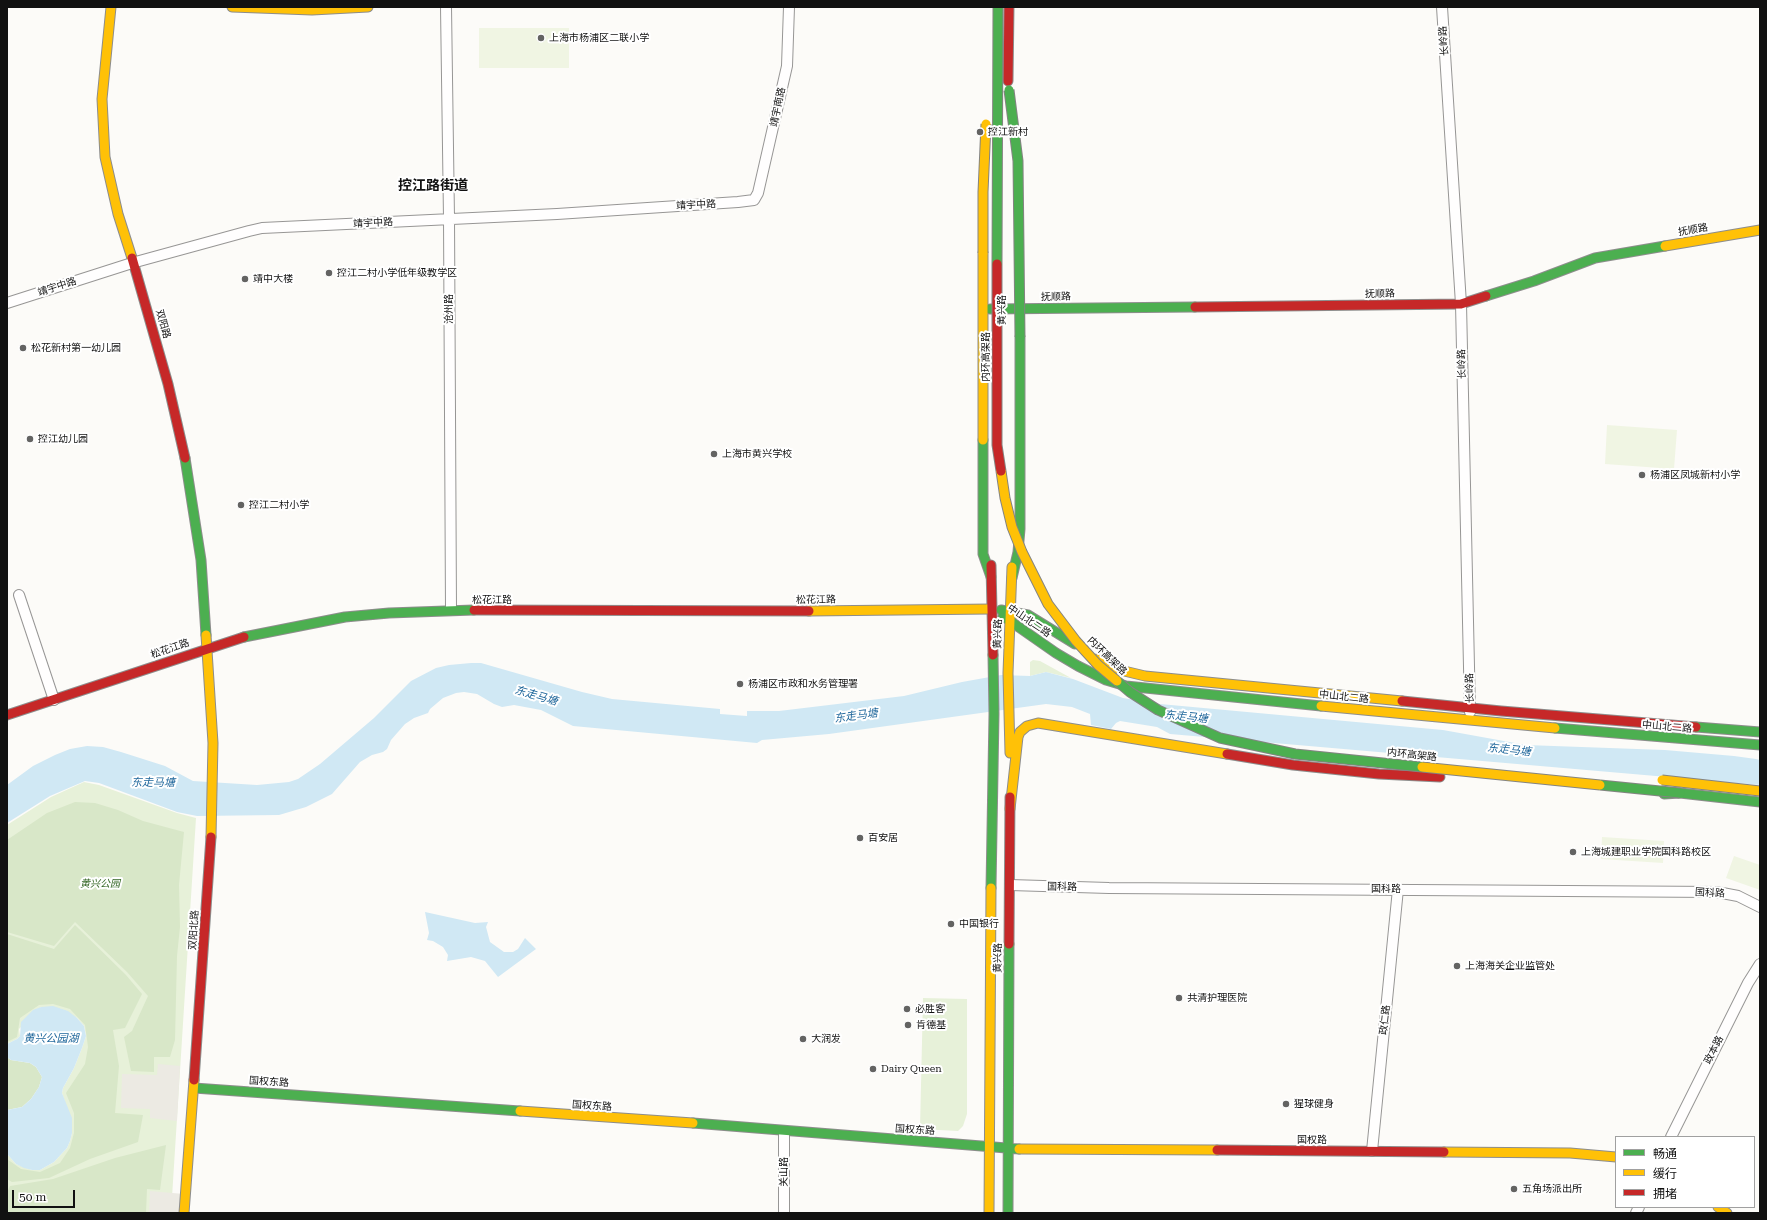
<!DOCTYPE html>
<meta charset="utf-8">
<style>
body{margin:0}
#map{position:relative;width:1767px;height:1220px;overflow:hidden;background:#fcfbf8;font-family:"Roboto Serif","Noto Sans SC",serif}
canvas{display:block}
.frame{position:absolute;inset:0;border:8px solid #111;pointer-events:none}
.legend{position:absolute;left:1615px;top:1136px;width:140px;height:72px;box-sizing:border-box;background:#fff;border:1px solid #a0a0a0;margin:0;padding:5px 7px;list-style:none;font-size:12px;color:#111}
.legend li{display:flex;align-items:center;gap:8px;height:20px}
.legend b{width:20px;border:1px solid #a0a0a0}
.scale{position:absolute;left:12px;top:1190px;width:63px;height:18px;box-sizing:border-box;border:2px solid #111;border-top:0;padding-left:5px;font-size:12px;line-height:14px;white-space:nowrap;color:#111;-webkit-text-stroke:3px #fff;paint-order:stroke}
</style>
<div id="map">
<canvas width="1767" height="1220"></canvas>
<div class="frame"></div>
<ul class="legend">
<li><b style="height:5px;background:#4caf50"></b>畅通</li>
<li><b style="height:5px;background:#ffc107"></b>缓行</li>
<li><b style="height:5px;background:#c62828"></b>拥堵</li>
</ul>
<div class="scale">50 m</div>
</div>
<script>
const context = document.querySelector('canvas').getContext('2d');
context.lineJoin = 'round';
function fill(path, color) { context.fillStyle = color; context.fill(path, 'evenodd'); }
const poly = rows => new Path2D(rows.map(r => 'M' + r).join(''));
function strokePath(path, color, width, dash) { context.strokeStyle = color; context.lineWidth = width; context.lineCap = dash ? 'butt' : 'round'; context.setLineDash(dash || []); context.stroke(path); }
function label(font, color, halo, rows, align = 'center') {
  context.font = font + ' "Roboto Serif","Noto Sans SC",serif'; context.lineWidth = 4; context.setLineDash([]); context.textBaseline = 'middle'; context.strokeStyle = halo; context.fillStyle = color; for (const [text, x, y, turn = 0] of rows) {
    context.save(); context.translate(x, y); context.rotate((+turn || 0) * Math.PI / 180); context.textAlign = isNaN(turn) ? turn : align; if (halo) context.strokeText(text, 0, 0); context.fillText(text, 0, 0); context.restore();
  }
}
const green = poly([
 [1033,660,1040,661,1071,678,1046,672,1030,676,1030,662],
 [84,782,99,785,177,813,196,818,171,1213,7,1213,7,1154,16,1164,32,1170,40,1170,54,1162,67,1148,70,1141,72,1133,66,1105,62,1093,63,1088,74,1068,82,1048,86,1036,84,1026,77,1018,46,1007,41,1007,19,1029,20,1036,17,1039,7,1044,7,825,51,797],
 [923,998,967,999,967,1114,963,1126,958,1131,920,1129]
]);
const forest = poly([
 [75,802,95,803,118,810,143,821,184,832,179,885,180,927,177,956,175,1040,170,1057,154,1057,154,1072,131,1071,124,1037,132,1031,148,996,127,972,75,922,54,946,7,932,7,840,47,813],
 [75,925,126,975,142,994,125,1028,113,1030,119,1066,115,1113,143,1115,138,1142,90,1159,49,1178,12,1182,7,1179,7,1159,21,1169,40,1172,60,1163,70,1148,74,1133,74,1113,66,1093,85,1064,88,1047,85,1025,70,1009,53,1004,39,1005,20,1018,17,1037,7,1042,7,934,54,949],
 [7,1057,11,1060,30,1063,36,1067,42,1077,39,1087,31,1099,22,1107,7,1110],
 [166,1145,160,1190,147,1189,146,1213,7,1213,7,1192,10,1186,53,1179,115,1158]
]);
const pitch = poly([
 [479,28,569,28,569,68,479,68],
 [1607,425,1677,430,1674,469,1605,464],
 [1602,837,1664,841,1663,863,1601,859],
 [1734,856,1760,865,1760,890,1726,878]
]);
const plaza = poly([
 [158,1064,180,1066,177,1121,150,1118,150,1109,121,1108,122,1074,157,1075],
 [150,1191,184,1194,182,1213,149,1213]
]);
const water = poly([
 [471,663,481,663,582,692,612,699,720,709,720,714,747,716,747,711,779,711,904,696,962,682,1001,675,1030,676,1046,672,1073,679,1123,698,1160,704,1443,730,1526,745,1665,750,1734,756,1756,759,1760,760,1760,785,1170,734,1157,727,1120,721,1116,723,1111,729,1091,725,1090,714,1072,707,1046,704,829,734,762,740,757,743,573,726,541,710,514,705,502,707,494,704,477,694,464,692,456,693,443,698,430,709,428,713,414,718,405,724,391,740,387,749,383,752,372,755,360,762,332,794,306,807,279,815,197,816,177,812,99,783,85,781,50,796,7,823,7,785,33,766,55,755,70,749,87,746,103,747,121,752,165,766,193,781,257,785,289,782,298,779,320,764,374,718,411,681,436,668,449,665],
 [425,912,475,923,488,922,486,927,490,942,504,952,513,952,518,949,525,938,536,949,498,977,485,961,471,957,447,961,448,955,443,947,433,941,427,940,429,933],
 [53,1006,68,1011,77,1018,84,1026,86,1036,82,1048,74,1068,63,1088,62,1093,72,1118,72,1133,70,1141,67,1148,54,1162,40,1170,32,1170,24,1168,16,1164,7,1154,7,1110,22,1107,31,1099,39,1087,42,1077,36,1067,30,1063,11,1060,7,1057,7,1044,17,1039,20,1036,21,1022,33,1010,41,1007]
]);
const street = poly([
 [446,7,449,218,451,610],
 [1442,7,1461,304,1470,712],
 [7,303,132,263,249,231,262,228,557,214,738,202,754,200,758,193,787,66,789,7],
 [19,595,54,700],
 [1010,885,1109,888,1717,892,1738,896,1760,907],
 [784,1131,784,1213],
 [1671,1137,1748,983,1760,964],
 [1372,1151,1398,889],
 [1636,1213,1639,1207]
]);
const fast = poly([
 [1486,296,1534,281,1595,258,1665,246],
 [990,309,1195,307],
 [983,440,983,554,991,577],
 [185,458,201,560,206,635],
 [1012,578,1018,552,1020,529,1020,337],
 [1001,610,1028,615,1075,644],
 [1003,616,1056,653,1078,666,1106,680,1126,686,1321,706],
 [244,637,345,617,389,613,474,610],
 [1696,727,1760,732],
 [1555,728,1760,745],
 [1664,794,1680,793,1760,802],
 [991,888,994,714,993,655],
 [194,1088,520,1111],
 [693,1123,1019,1149],
 [1008,1213,1009,944]
]);
const slow = poly([
 [111,7,102,99,105,157,118,214,132,258],
 [232,7,312,10,368,7],
 [1665,246,1760,230],
 [983,253,983,440],
 [809,611,991,609],
 [206,635,213,743,211,837],
 [1097,659,1120,670,1145,676,1402,701],
 [1321,706,1555,728],
 [1010,753,1008,673,1012,567],
 [1010,809,1018,737,1020,732,1027,726,1038,723,1227,754],
 [520,1111,693,1123],
 [1019,1149,1217,1150],
 [1444,1152,1570,1153,1616,1157],
 [1718,1207,1727,1213],
 [184,1213,194,1080],
 [989,1213,991,888]
]);
const jam = poly([
 [1008,81,1009,7],
 [132,258,168,384,185,458],
 [1195,307,1461,304,1486,296],
 [991,565,993,655],
 [474,610,809,611],
 [1402,701,1501,711,1696,727],
 [7,715,244,637],
 [1227,754,1293,765,1379,774,1440,777],
 [1009,944,1010,797],
 [194,1080,211,837],
 [1217,1150,1444,1152]
]);
const fastBridge = poly([
 [1009,90,1018,161,1020,337],
 [997,264,998,7],
 [1117,681,1130,692,1158,710,1220,738,1295,754,1422,767],
 [1600,785,1680,793]
]);
const slowBridge = poly([
 [983,253,983,192,986,124],
 [1001,471,1005,498,1012,527,1022,552,1048,604,1076,641,1098,665,1117,681],
 [1422,767,1600,785],
 [1662,780,1760,791]
]);
const jamBridge = poly([
 [997,264,997,445,1001,471]
]);
const markers = [
 [541,38,4,"#636362"],
 [980,132,4,"#636362"],
 [329,273,4,"#636362"],
 [245,279,4,"#636362"],
 [23,348,4,"#636362"],
 [30,439,4,"#636362"],
 [714,454,4,"#636362"],
 [1642,475,4,"#636362"],
 [241,505,4,"#636362"],
 [740,684,4,"#636362"],
 [860,838,4,"#636362"],
 [1573,852,4,"#636362"],
 [951,924,4,"#636362"],
 [1457,966,4,"#636362"],
 [1179,998,4,"#636362"],
 [907,1009,4,"#636362"],
 [908,1025,4,"#636362"],
 [803,1039,4,"#636362"],
 [873,1069,4,"#636362"],
 [1286,1104,4,"#636362"],
 [1514,1189,4,"#636362"]
];
const poiNames = [
 ["上海市杨浦区二联小学",549,38],
 ["控江新村",988,132],
 ["控江二村小学低年级教学区",337,273],
 ["靖中大楼",253,279],
 ["松花新村第一幼儿园",31,348],
 ["控江幼儿园",38,439],
 ["上海市黄兴学校",722,454],
 ["杨浦区凤城新村小学",1650,475],
 ["控江二村小学",249,505],
 ["杨浦区市政和水务管理署",748,684],
 ["百安居",868,838],
 ["上海城建职业学院国科路校区",1581,852],
 ["中国银行",959,924],
 ["上海海关企业监管处",1465,966],
 ["共清护理医院",1187,998],
 ["必胜客",915,1009],
 ["肯德基",916,1025],
 ["大润发",811,1039],
 ["Dairy Queen",881,1069],
 ["猩球健身",1294,1104],
 ["五角场派出所",1522,1189]
];
const streetNames = [
 ["长岭路",1444,41,-94],
 ["靖宇南路",778,107,-78],
 ["靖宇中路",696,205,-3],
 ["靖宇中路",373,223,-3],
 ["抚顺路",1693,230,-10],
 ["靖宇中路",57,287,-18],
 ["抚顺路",1380,294,-1],
 ["抚顺路",1056,297,-1],
 ["沧州路",449,309,-90],
 ["黄兴路",1002,310,-90],
 ["双阳路",163,324,74],
 ["内环高架路",986,357,-90],
 ["长岭路",1462,364,-91],
 ["松花江路",492,600],
 ["松花江路",816,600,-1],
 ["中山北二路",1029,621,34],
 ["黄兴路",998,634,-88],
 ["松花江路",170,649,-19],
 ["内环高架路",1107,656,44],
 ["长岭路",1470,688,-91],
 ["中山北二路",1344,697,6],
 ["中山北二路",1667,727,5],
 ["内环高架路",1412,755,6],
 ["国科路",1062,887,1],
 ["国科路",1386,889],
 ["国科路",1710,893,3],
 ["双阳北路",194,930,-86],
 ["黄兴路",998,958,-89],
 ["政仁路",1385,1020,-84],
 ["政本路",1714,1050,-63],
 ["国权东路",269,1082,4],
 ["国权东路",592,1106,4],
 ["国权东路",915,1130,4],
 ["国权路",1312,1140],
 ["关山路",784,1172,-90]
];
const parkNames = [
 ["黄兴公园",100,884]
];
const waterNames = [
 ["东走马塘",536,696,16],
 ["东走马塘",856,716,-8],
 ["东走马塘",1186,717,6],
 ["东走马塘",1509,750,6],
 ["东走马塘",153,783],
 ["黄兴公园湖",51,1039]
];
const districtNames = [
 ["控江路街道",433,186]
];
fill(green, '#e7f1d9');
fill(forest, '#d8e7c8');
fill(pitch, '#f0f5e3');
fill(plaza, '#eceae3');
fill(water, '#d0e8f4');
strokePath(street, '#979695', 12);
strokePath(fast, '#8d8d8c', 11);
strokePath(slow, '#8d8d8c', 11);
strokePath(jam, '#8d8d8c', 11);
strokePath(street, '#fffefe', 10);
strokePath(fast, '#4caf50', 9);
strokePath(slow, '#ffc107', 9);
strokePath(jam, '#c62828', 9);
strokePath(fastBridge, '#848482', 11, []);
strokePath(slowBridge, '#848482', 11, []);
strokePath(jamBridge, '#848482', 11, []);
strokePath(fastBridge, '#4caf50', 9);
strokePath(slowBridge, '#ffc107', 9);
strokePath(jamBridge, '#c62828', 9);
for (const [x, y, r, color] of markers) { const dot = new Path2D(); dot.arc(x, y, r, 0, 2 * Math.PI); context.fillStyle = color; context.fill(dot); strokePath(dot, '#fff', 1.5); }
label('10px', '#111', '#fff', poiNames, 'left');
label('10px', '#111', '#fff', streetNames);
label('italic 10px', '#336624', '#fff', parkNames);
label('italic 11px', '#21689c', '#fff', waterNames);
label('bold 14px', '#111', '#fff', districtNames);
</script>
